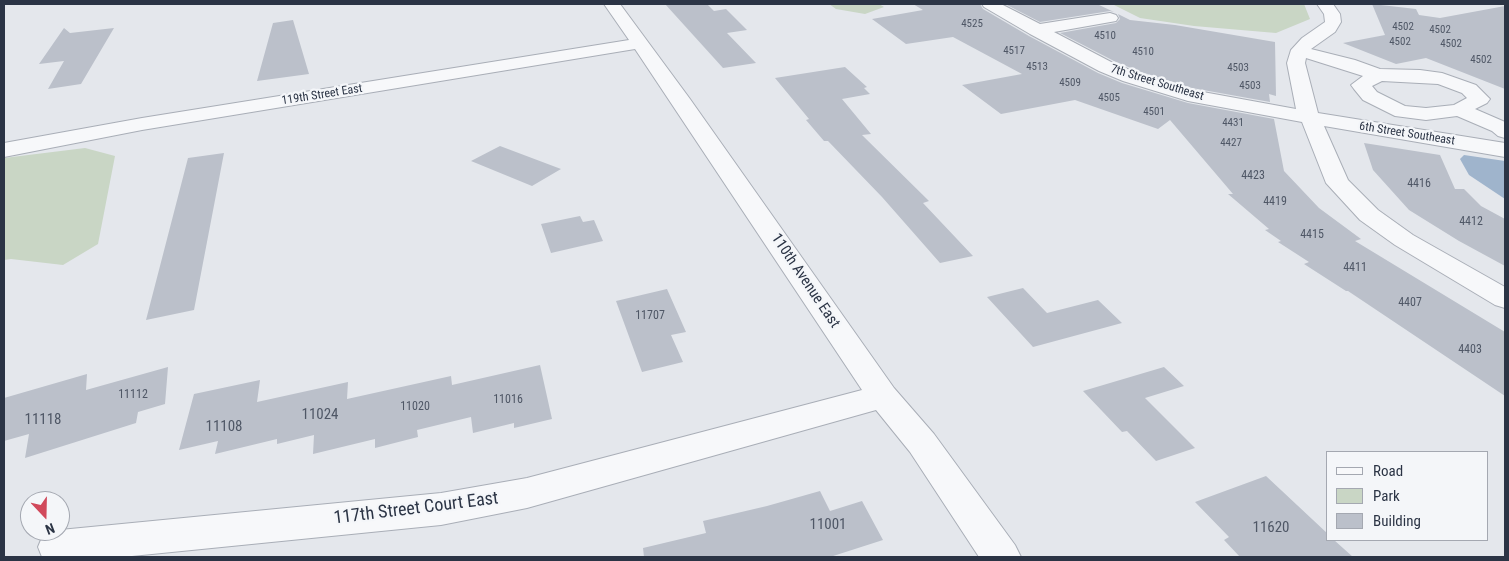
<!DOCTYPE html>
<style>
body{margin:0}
#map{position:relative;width:1509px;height:561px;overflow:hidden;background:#e4e7ec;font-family:"Roboto Condensed",sans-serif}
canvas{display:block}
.frame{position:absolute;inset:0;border:5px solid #2b3445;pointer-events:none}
.legend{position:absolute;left:1326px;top:451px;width:162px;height:90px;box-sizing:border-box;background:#f4f6f9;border:1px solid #a4a8b1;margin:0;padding:6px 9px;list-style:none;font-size:15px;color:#2b3445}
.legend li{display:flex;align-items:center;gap:10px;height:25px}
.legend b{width:25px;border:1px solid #a4a8b1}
.north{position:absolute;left:20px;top:491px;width:50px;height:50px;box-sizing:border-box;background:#f4f6f9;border:1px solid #a4a8b1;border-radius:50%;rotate:159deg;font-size:14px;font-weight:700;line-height:20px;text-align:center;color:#2b3445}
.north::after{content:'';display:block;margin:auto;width:18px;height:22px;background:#d1495b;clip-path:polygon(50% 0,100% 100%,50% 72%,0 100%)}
</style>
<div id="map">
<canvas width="1509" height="561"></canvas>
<div class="frame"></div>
<ul class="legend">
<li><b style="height:6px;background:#f7f8fa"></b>Road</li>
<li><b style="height:14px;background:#c9d6c5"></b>Park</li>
<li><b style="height:14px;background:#bbc0ca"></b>Building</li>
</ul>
<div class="north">N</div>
</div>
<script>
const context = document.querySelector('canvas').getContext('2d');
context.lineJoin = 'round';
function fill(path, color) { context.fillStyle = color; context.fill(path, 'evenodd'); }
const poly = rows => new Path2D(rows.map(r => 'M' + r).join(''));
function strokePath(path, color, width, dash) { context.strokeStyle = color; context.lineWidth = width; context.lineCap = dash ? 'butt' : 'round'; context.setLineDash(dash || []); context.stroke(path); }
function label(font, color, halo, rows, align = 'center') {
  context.font = font + ' "Roboto Condensed",sans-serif'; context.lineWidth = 4.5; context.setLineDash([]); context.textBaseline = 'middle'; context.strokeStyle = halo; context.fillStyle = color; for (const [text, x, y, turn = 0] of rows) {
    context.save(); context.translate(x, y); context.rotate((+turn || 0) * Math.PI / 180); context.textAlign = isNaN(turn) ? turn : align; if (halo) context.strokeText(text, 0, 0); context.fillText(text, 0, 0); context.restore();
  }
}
const green = poly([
 [829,4,879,4,884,7,865,14,836,9],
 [1112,4,1304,4,1310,19,1276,33,1194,26,1140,18],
 [85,148,115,156,98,244,63,265,11,259,4,260,4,158]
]);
const water = poly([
 [1464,155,1505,161,1505,199,1469,175,1460,159]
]);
const building = poly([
 [665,4,707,4,714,11,726,9,747,30,727,33,756,63,723,68],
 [913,4,980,4,983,9,1029,36,1098,73,1122,83,1188,103,1274,119,1284,171,1319,208,1361,239,1355,241,1505,332,1505,396,1348,291,1346,291,1304,264,1309,262,1278,242,1281,241,1265,230,1269,229,1228,194,1233,194,1170,120,1158,129,1075,100,1001,114,962,85,1022,74,953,37,906,44,872,19,923,10],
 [1005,4,1097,4,1114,12,1110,11,1040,22],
 [1372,4,1416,9,1419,15,1440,18,1505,6,1505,89,1426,58,1396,64,1343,43,1385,35],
 [1118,14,1130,20,1175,25,1275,42,1276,96,1269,94,1270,102,1192,88,1138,71,1114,61,1060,33,1116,23,1120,19],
 [293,20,309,74,257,81,273,23],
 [64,28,70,33,114,28,81,84,48,89,64,61,39,64],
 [845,67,867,87,864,88,870,94,842,99,871,134,862,135,929,201,923,203,973,256,940,263,882,197,828,141,824,141,806,120,809,119,775,78],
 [1364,143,1440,155,1455,189,1464,189,1481,206,1505,219,1505,266,1459,241,1409,210,1373,170],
 [500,146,561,169,532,186,471,161],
 [224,153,194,310,146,320,188,158],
 [580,216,583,222,594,220,603,241,551,253,541,224],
 [1023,288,1047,313,1098,300,1122,323,1033,347,987,297],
 [667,289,686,332,671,335,683,362,642,372,616,301],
 [540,365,552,419,514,428,514,423,473,433,471,417,417,430,418,437,375,448,375,439,313,454,314,435,277,444,277,439,215,454,218,441,179,450,194,394,260,380,257,402,348,382,347,399,451,376,452,385],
 [168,367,165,404,138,412,136,423,25,458,29,434,4,441,4,398,87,374,86,390],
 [1164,367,1184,386,1145,398,1195,448,1156,461,1127,431,1122,432,1083,391],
 [1266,476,1328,534,1328,540,1334,540,1353,557,1240,557,1224,540,1229,537,1195,502],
 [820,491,830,511,862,501,883,540,830,557,644,557,643,548,706,533,703,521,767,506]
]);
const minor = poly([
 [604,4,620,4,690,99,894,388,934,434,1015,545,1021,557,979,557,910,452,876,410,527,508,441,525,122,557,42,557,38,547,43,535,60,530,441,493,527,478,862,390,635,49,142,130,4,157,4,143,142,118,629,40,604,4],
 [982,4,1001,4,1040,24,1110,13,1116,15,1118,18,1116,21,1054,32,1113,63,1137,73,1192,90,1296,109,1287,63,1291,50,1302,38,1325,22,1324,14,1317,4,1333,4,1340,14,1341,22,1335,32,1311,49,1355,60,1380,69,1420,70,1442,73,1476,85,1490,99,1487,103,1475,109,1505,122,1505,138,1498,136,1492,131,1457,116,1426,120,1395,116,1363,100,1354,89,1351,85,1363,76,1306,58,1305,63,1318,113,1505,143,1505,157,1324,126,1348,180,1378,210,1413,235,1505,287,1505,308,1495,305,1395,245,1360,220,1326,183,1302,122,1188,101,1123,81,1099,71,1030,34,984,7,982,4],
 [1382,81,1438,84,1462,93,1467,98,1454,105,1426,108,1405,106,1377,92,1372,86,1382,81]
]);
const farNumbernames = [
 ["4525",972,24],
 ["4502",1403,27],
 ["4502",1440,30],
 ["4510",1105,36],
 ["4502",1400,42],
 ["4502",1451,44],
 ["4517",1014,51],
 ["4510",1143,52],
 ["4502",1481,60],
 ["4513",1037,67],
 ["4503",1238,68],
 ["4509",1070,83],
 ["4503",1250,86],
 ["4505",1109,98],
 ["4501",1154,112],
 ["4431",1233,123],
 ["4427",1231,143]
];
const farStreetnames = [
 ["7th Street Southeast",1157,83,17],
 ["119th Street East",322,95,-9],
 ["6th Street Southeast",1407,134,9]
];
const numberNames = [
 ["4423",1253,176],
 ["4416",1419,184],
 ["4419",1275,202],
 ["4412",1471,222],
 ["4415",1312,235],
 ["4411",1355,268],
 ["4407",1410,303],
 ["11707",650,316],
 ["4403",1470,350],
 ["11112",133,395],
 ["11016",508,400],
 ["11020",415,407]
];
const streetNames = [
 ["110th Avenue East",805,281,56]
];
const nearNumbernames = [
 ["11024",320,415],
 ["11118",43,420],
 ["11108",224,427],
 ["11001",828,525],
 ["11620",1271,528]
];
const nearStreetnames = [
 ["117th Street Court East",416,509,-7]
];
fill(green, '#c9d6c5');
fill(water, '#9fb4cc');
fill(building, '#bbc0ca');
strokePath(minor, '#a9aeb7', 2);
fill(minor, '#f7f8fa');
label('11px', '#4f5766', null, farNumbernames);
label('12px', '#2b3445', '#f4f6f9', farStreetnames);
label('12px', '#4f5766', null, numberNames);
label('15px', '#2b3445', '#f4f6f9', streetNames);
label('15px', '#4f5766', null, nearNumbernames);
label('18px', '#2b3445', '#f4f6f9', nearStreetnames);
</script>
